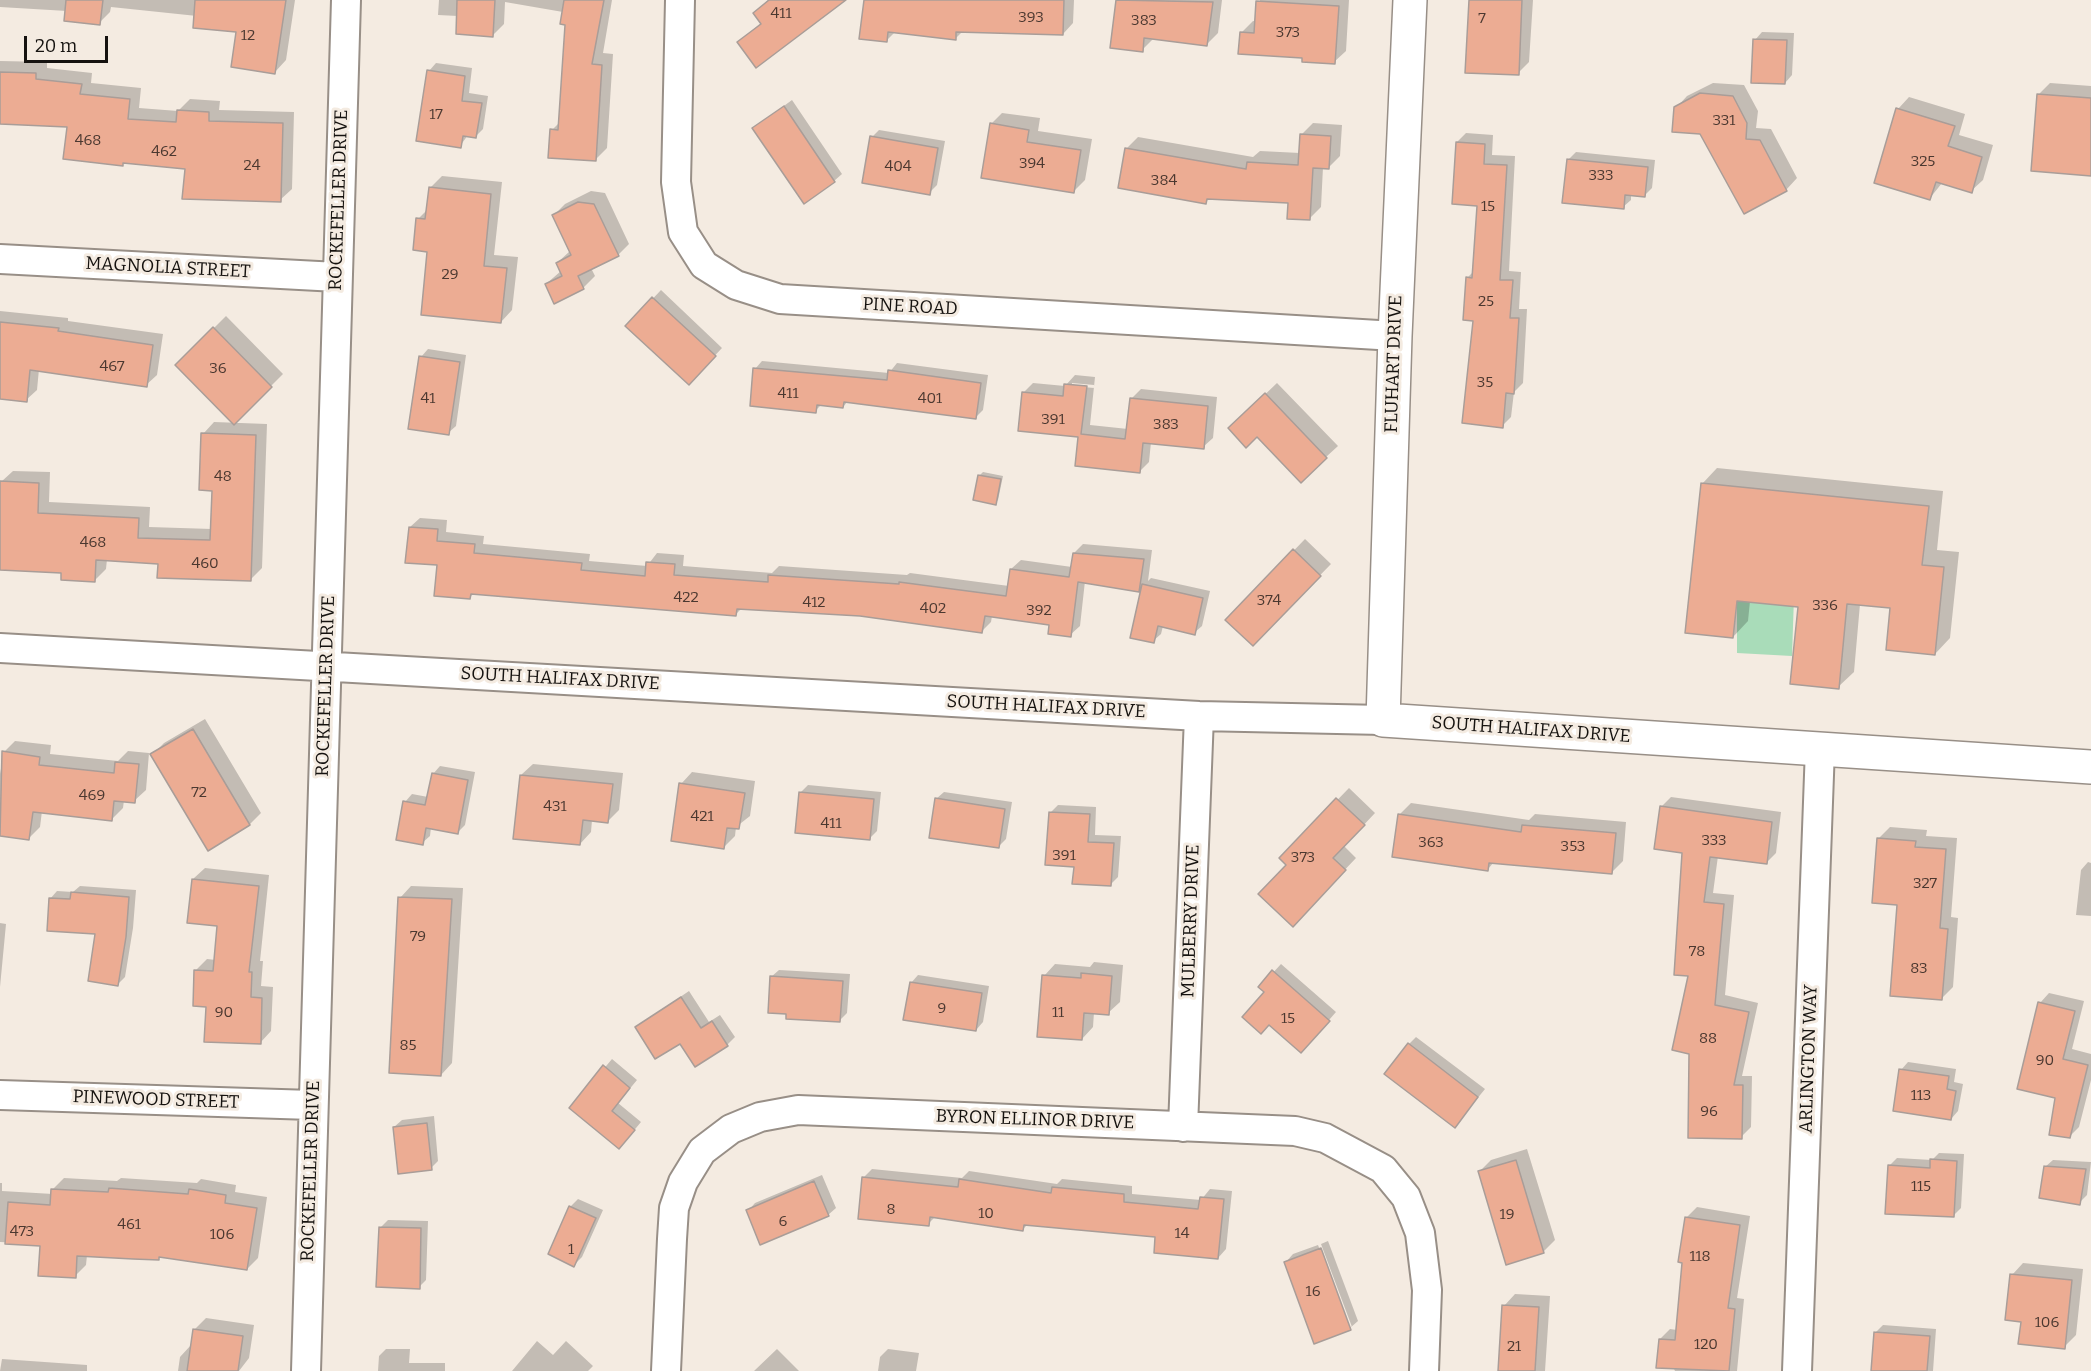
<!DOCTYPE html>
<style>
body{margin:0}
#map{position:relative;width:2091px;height:1371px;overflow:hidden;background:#f4ebe1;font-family:Bitter,serif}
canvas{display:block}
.scale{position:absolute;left:24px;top:36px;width:84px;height:27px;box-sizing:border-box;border:3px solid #15120f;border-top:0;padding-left:8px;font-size:18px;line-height:21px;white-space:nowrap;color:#15120f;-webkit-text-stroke:4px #f4ebe1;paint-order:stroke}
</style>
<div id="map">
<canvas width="2091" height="1371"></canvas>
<div class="scale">20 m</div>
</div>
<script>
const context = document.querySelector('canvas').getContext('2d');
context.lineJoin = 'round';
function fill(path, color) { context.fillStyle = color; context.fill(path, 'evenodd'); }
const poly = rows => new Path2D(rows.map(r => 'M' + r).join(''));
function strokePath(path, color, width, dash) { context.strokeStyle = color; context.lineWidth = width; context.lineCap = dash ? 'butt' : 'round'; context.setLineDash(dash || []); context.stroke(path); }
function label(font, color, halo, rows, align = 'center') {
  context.font = font + ' Bitter,serif'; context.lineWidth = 6; context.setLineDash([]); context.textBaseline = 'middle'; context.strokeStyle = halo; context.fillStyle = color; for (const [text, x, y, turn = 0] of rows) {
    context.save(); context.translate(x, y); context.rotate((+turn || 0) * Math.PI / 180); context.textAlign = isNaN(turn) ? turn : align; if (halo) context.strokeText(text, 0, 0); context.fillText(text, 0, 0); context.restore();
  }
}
const green = poly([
 [1737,595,1794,597,1792,656,1737,653]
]);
const shadow = poly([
 [0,0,209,0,197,16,111,7,110,12,99,23,67,11,0,7],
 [242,0,295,0,286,60,275,72],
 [439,0,612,0,603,53,613,54,607,148,595,160,552,130,560,122,566,23,563,12,505,2,504,24,493,35,458,16,438,15],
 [768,0,843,0,738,42,762,22,755,13],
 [865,0,1074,0,1073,23,1063,34,963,31,955,39,896,31,886,41],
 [1118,0,1222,0,1218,33,1207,44,1154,38,1142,50,1112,47],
 [1260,0,1349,0,1346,51,1334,62,1304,57,1241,33,1253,21,1256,21],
 [1470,0,1533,0,1529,62,1518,73],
 [1762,32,1794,33,1792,75,1785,83,1755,40],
 [0,61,47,62,47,68,92,73,91,83,141,88,139,108,178,111,190,99,220,101,219,110,294,112,292,189,280,200,187,167,124,162,122,164,69,125,0,123],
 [436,63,472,68,469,93,488,96,483,129,476,136,468,135,460,146,429,71],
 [1713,83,1744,85,1758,111,1756,128,1771,129,1797,178,1786,190,1701,133,1676,108,1687,96],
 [2050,83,2091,86,2091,175,2038,95],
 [1909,97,1965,114,1959,135,1993,145,1983,180,1971,191,1942,183,1930,198,1898,109],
 [792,100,842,174,834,181,754,128],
 [1002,113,1040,118,1038,131,1092,139,1085,180,1074,191,991,124],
 [1313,123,1342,125,1340,156,1328,168,1323,167,1321,207,1309,219,1289,202,1210,197,1206,202,1126,149,1138,137,1253,157,1260,151,1300,153,1301,135],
 [879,130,945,141,937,185,929,193,872,137],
 [1466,133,1493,135,1492,155,1515,156,1509,271,1521,272,1519,309,1527,309,1523,383,1514,392,1511,417,1502,426,1474,319,1467,278,1474,271,1478,204,1457,142],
 [1576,152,1655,160,1652,188,1644,196,1631,194,1631,200,1623,207,1568,160],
 [442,176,502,182,494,255,518,257,512,310,501,322,429,250,418,219,428,209,430,188],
 [591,191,605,193,629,244,618,255,591,268,595,276,583,288,546,284,561,271,557,263,570,251,554,215,565,204],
 [661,290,722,348,689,383,627,326],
 [0,311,68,318,68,321,163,334,157,375,146,385,39,369,37,390,26,400,0,398],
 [226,316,283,374,234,423,177,365],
 [428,349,466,355,456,426,448,433,421,357],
 [762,361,889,373,897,363,988,375,983,410,975,418,848,401,843,407,822,404,815,411,755,369],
 [1075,375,1095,377,1090,425,1128,429,1131,399,1141,389,1217,397,1213,438,1203,447,1151,442,1149,462,1140,471,1079,436,1024,392,1033,383,1065,386],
 [1072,383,1094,385,1094,388,1072,386],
 [1277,383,1338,446,1326,457,1230,428],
 [214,422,267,424,262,568,250,580,159,562,107,559,106,569,95,580,63,572,0,569,1,482,13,471,50,472,49,502,150,507,149,527,212,529,213,489,203,434],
 [1717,468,1943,491,1937,550,1959,552,1950,638,1935,654,1892,607,1860,604,1854,672,1838,687,1799,606,1750,601,1748,621,1733,637,1702,484],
 [983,472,1003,476,998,500,995,503,979,476],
 [420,518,447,520,446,532,484,536,483,544,590,554,589,561,647,566,657,553,684,555,683,566,772,573,779,566,907,575,910,573,1009,586,1011,569,1021,560,1072,567,1074,553,1083,544,1152,550,1148,581,1151,578,1210,591,1202,626,1194,633,1163,626,1161,634,1153,641,1144,585,1139,590,1085,581,1080,626,1070,635,1051,623,992,616,991,622,982,631,860,615,742,608,736,614,474,593,470,597,410,527],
 [1305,539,1331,564,1253,644,1227,620],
 [205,719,261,813,250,824,208,849,152,755,164,743],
 [15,741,51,745,50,754,118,761,128,751,149,753,146,790,134,801,124,800,123,808,112,819,42,811,40,827,28,839,0,835,0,774,4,752],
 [533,764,623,773,619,810,608,821,592,820,591,832,580,844,521,775],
 [440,766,475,772,465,825,458,832,431,827,430,836,422,843,405,802,412,794,428,797,433,774],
 [692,772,755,781,750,816,736,827,735,836,723,848,681,784],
 [808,785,881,792,877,831,869,839,801,792],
 [1349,788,1375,813,1344,846,1356,858,1304,913,1288,865,1281,858],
 [944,792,1012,802,1006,839,999,846,936,799],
 [1671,797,1781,812,1776,853,1766,863,1718,856,1713,893,1734,895,1725,995,1758,1003,1742,1076,1752,1076,1751,1127,1741,1137,1690,975,1684,851,1661,807],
 [1411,803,1529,820,1535,814,1626,822,1623,861,1612,872,1494,862,1488,869,1399,815],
 [1058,805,1096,807,1095,835,1121,836,1118,877,1110,885,1075,866,1051,812],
 [1890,827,1927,830,1926,836,1957,838,1951,917,1958,918,1953,987,1942,998,1899,903,1878,839],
 [2088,862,2091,863,2091,916,2076,915,2081,870],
 [205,868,269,875,260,961,263,961,261,986,273,987,271,1031,260,1043,207,1006,195,971,207,959,216,960,219,925,193,879],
 [80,886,136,890,133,928,125,977,118,984,97,933,50,899,57,891,73,892],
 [411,886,463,888,452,1063,441,1075,400,898],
 [0,923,6,924,0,987],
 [1094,962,1123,965,1120,1002,1108,1013,1094,1012,1093,1027,1082,1039,1044,976,1055,964,1090,967],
 [1281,964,1336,1012,1308,1044,1260,987],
 [779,970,850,974,847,1013,840,1020,771,977],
 [918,975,989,986,983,1022,976,1030,911,983],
 [689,991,709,1022,720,1015,735,1037,727,1045,680,1042,636,1027],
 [2049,993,2084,1001,2072,1049,2091,1054,2091,1080,2079,1127,2069,1137,2057,1097,2040,1003],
 [1416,1037,1485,1089,1455,1126,1409,1044],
 [612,1059,637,1080,618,1103,641,1122,626,1140,571,1108],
 [1908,1062,1956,1069,1954,1082,1963,1084,1958,1111,1951,1119,1901,1070],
 [434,1116,438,1161,431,1168,394,1127,402,1120],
 [1527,1149,1555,1240,1543,1252,1479,1172,1491,1160],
 [1939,1153,1964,1154,1961,1208,1953,1216,1889,1166,1897,1158,1932,1160],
 [2053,1160,2091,1162,2087,1195,2079,1203,2045,1167],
 [872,1169,962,1178,969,1171,1057,1184,1062,1179,1132,1186,1132,1194,1201,1200,1210,1189,1232,1191,1226,1249,1218,1258,1157,1236,1028,1224,1023,1229,936,1216,928,1224,863,1178],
 [822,1175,836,1208,828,1215,748,1211,755,1203],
 [64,1178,117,1181,121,1178,197,1183,201,1179,236,1185,235,1192,267,1197,258,1258,247,1269,160,1256,158,1258,87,1255,86,1265,75,1276,42,1244,0,1242,0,1183,2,1183,2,1191,53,1194,53,1189],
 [578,1199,603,1210,582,1257,574,1265,550,1254,571,1206],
 [1697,1207,1750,1216,1737,1298,1744,1299,1737,1371,1675,1371,1660,1339,1670,1329,1677,1330,1687,1217],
 [388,1220,428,1221,426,1280,419,1287,380,1228],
 [1328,1241,1358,1321,1350,1328,1315,1342,1286,1262,1293,1254,1318,1245,1349,1327,1352,1327,1321,1244],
 [2023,1263,2083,1269,2076,1335,2064,1347,2012,1275],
 [1515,1294,1550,1296,1545,1371,1499,1371,1504,1306],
 [206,1318,254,1325,249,1358,239,1371,178,1371,180,1357,191,1345,195,1329],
 [1883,1325,1936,1329,1933,1371,1872,1371,1875,1333],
 [537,1341,553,1355,566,1341,593,1366,588,1371,512,1371],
 [386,1349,410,1349,409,1363,445,1363,445,1371,378,1371,379,1356],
 [777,1349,799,1371,754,1371],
 [888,1349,919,1353,916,1371,878,1371,880,1357],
 [2,1359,87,1365,87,1371,0,1371]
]);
const building = poly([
 [66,0,103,0,100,25,64,21,66,0],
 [195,0,286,0,275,74,231,67,236,32,193,28,195,0],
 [457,0,495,0,493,37,456,34,457,0],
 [564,0,604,0,592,64,602,65,596,161,548,158,550,129,558,130,565,25,560,24,564,0],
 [769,0,846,0,756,68,737,42,761,24,753,13,769,0],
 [864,0,1064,0,1063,35,956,32,956,40,888,32,887,42,859,39,864,0],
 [1116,0,1213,2,1207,46,1144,38,1143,52,1110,48,1116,0],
 [1469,0,1522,0,1519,75,1465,73,1469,0],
 [1256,1,1339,6,1335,64,1302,62,1302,58,1238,54,1240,32,1254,33,1256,1],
 [1753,39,1787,40,1785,84,1751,83,1753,39],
 [427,70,465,76,462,101,482,103,476,138,463,136,461,148,416,141,427,70],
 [0,72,36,73,36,79,82,84,80,94,130,99,128,119,176,122,177,110,209,112,209,121,283,123,281,202,182,199,185,169,123,163,123,166,63,159,67,127,0,124,0,72],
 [1700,93,1733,96,1747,123,1746,139,1760,140,1787,191,1744,214,1700,134,1672,132,1674,107,1700,93],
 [2037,94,2091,98,2091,176,2031,171,2037,94],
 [784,106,835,182,804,204,752,128,784,106],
 [1896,108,1955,126,1948,146,1982,157,1972,193,1936,182,1930,200,1874,183,1896,108],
 [990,123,1029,130,1027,142,1081,150,1074,193,981,178,990,123],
 [1300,134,1331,136,1329,169,1313,168,1310,220,1287,219,1288,203,1207,199,1206,204,1118,188,1125,148,1246,169,1247,162,1298,165,1300,134],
 [870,136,938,148,930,195,862,183,870,136],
 [1456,142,1485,144,1484,164,1507,165,1500,280,1513,280,1510,318,1519,318,1514,394,1506,393,1503,428,1462,423,1473,321,1463,320,1466,277,1472,278,1477,206,1452,204,1456,142],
 [1567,159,1648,167,1645,197,1625,195,1624,209,1562,203,1567,159],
 [429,187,491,194,484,266,507,268,501,323,421,315,427,252,413,250,416,218,425,219,429,187],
 [578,202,594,204,619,256,578,276,584,289,554,304,545,284,562,276,556,263,571,255,552,215,578,202],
 [652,297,716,356,689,385,625,326,652,297],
 [0,322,59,328,58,331,153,345,147,387,30,370,27,402,0,399,0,322],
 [213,327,272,387,234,425,175,365,213,327],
 [419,356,460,362,449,435,408,429,419,356],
 [753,368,887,380,888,370,981,383,976,419,844,402,843,408,817,405,816,413,750,406,753,368],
 [1064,384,1087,386,1081,434,1125,439,1130,398,1208,406,1204,449,1143,443,1140,473,1075,466,1078,437,1018,431,1022,392,1063,396,1064,384],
 [1265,393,1327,458,1301,483,1257,437,1246,448,1228,428,1265,393],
 [201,433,256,435,251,581,157,578,158,564,96,560,95,582,61,580,61,573,0,570,0,481,39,483,38,513,139,518,138,538,210,540,212,491,199,490,201,433],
 [978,475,1001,479,996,505,973,500,978,475],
 [1701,483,1929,506,1922,565,1944,567,1935,655,1886,650,1890,608,1847,604,1839,689,1790,684,1798,607,1737,601,1733,638,1685,633,1701,483],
 [409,527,438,529,437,541,475,544,474,553,582,563,581,570,645,576,646,562,675,564,674,575,768,582,768,575,899,584,899,582,1006,596,1010,569,1069,577,1073,553,1144,559,1139,592,1078,582,1071,637,1048,634,1049,625,985,616,982,633,860,616,737,609,736,616,471,594,470,599,434,596,437,565,405,563,409,527],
 [1293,549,1321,576,1253,646,1225,620,1293,549],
 [1142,584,1203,598,1195,635,1158,626,1154,643,1130,638,1142,584],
 [193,729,250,825,208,851,150,754,193,729],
 [2,751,40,757,39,765,114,773,115,762,139,764,135,803,114,801,112,821,33,812,29,840,0,836,2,751],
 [432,773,468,780,458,834,426,828,423,845,396,840,403,801,425,805,432,773],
 [520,775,613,784,608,823,583,820,580,845,513,839,520,775],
 [679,783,745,793,739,829,727,828,724,849,671,841,679,783],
 [799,792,874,799,870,840,795,833,799,792],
 [935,798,1005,809,999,848,929,838,935,798],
 [1336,798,1365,825,1333,858,1346,870,1293,927,1258,894,1286,865,1279,858,1336,798],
 [1660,806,1772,822,1767,864,1710,857,1704,902,1724,904,1715,1005,1749,1012,1734,1085,1743,1085,1742,1139,1688,1138,1689,1054,1672,1050,1688,976,1674,975,1682,853,1654,849,1660,806],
 [1049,812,1090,814,1088,842,1114,843,1111,886,1072,884,1074,867,1045,865,1049,812],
 [1398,814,1521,832,1522,825,1616,833,1612,874,1489,863,1488,871,1392,857,1398,814],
 [1877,838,1916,841,1915,847,1946,849,1940,928,1948,929,1942,1000,1890,996,1897,905,1872,903,1877,838],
 [192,879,259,886,249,972,252,972,251,997,262,998,261,1044,204,1042,206,1007,193,1006,194,970,213,971,217,926,187,923,192,879],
 [71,892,129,897,126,937,118,986,88,981,95,934,47,931,49,898,70,899,71,892],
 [398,897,452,899,441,1076,389,1073,398,897],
 [1272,970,1330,1021,1301,1053,1269,1025,1261,1034,1242,1017,1264,992,1258,987,1272,970],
 [1081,973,1112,976,1109,1015,1084,1013,1082,1040,1037,1037,1042,975,1081,978,1081,973],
 [770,976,843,981,840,1022,786,1019,786,1014,768,1013,770,976],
 [910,982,982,993,976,1031,903,1020,910,982],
 [681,997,701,1028,712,1021,728,1046,695,1067,680,1044,655,1059,635,1027,681,997],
 [2038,1002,2075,1011,2063,1059,2088,1065,2070,1138,2049,1135,2055,1098,2017,1089,2038,1002],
 [1408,1043,1478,1097,1455,1128,1384,1074,1408,1043],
 [603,1065,630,1088,612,1111,635,1130,619,1149,569,1108,603,1065],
 [1899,1069,1949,1076,1947,1089,1956,1091,1951,1120,1893,1111,1899,1069],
 [427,1123,432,1170,398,1174,393,1127,427,1123],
 [1930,1159,1957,1161,1954,1217,1885,1214,1888,1165,1930,1168,1930,1159],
 [1516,1160,1544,1253,1506,1265,1478,1171,1516,1160],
 [2044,1166,2086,1169,2080,1205,2039,1198,2044,1166],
 [862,1177,958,1187,959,1179,1051,1193,1052,1187,1124,1194,1124,1202,1198,1209,1200,1197,1224,1199,1218,1259,1154,1253,1155,1237,1024,1225,1023,1231,930,1217,929,1226,858,1219,862,1177],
 [814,1181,829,1216,760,1245,746,1210,814,1181],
 [109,1188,188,1194,189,1189,226,1195,225,1203,257,1208,247,1270,159,1257,159,1260,133,1259,77,1256,76,1278,38,1276,40,1246,5,1244,8,1202,50,1205,51,1189,108,1192,109,1188],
 [569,1206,596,1218,574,1267,548,1254,569,1206],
 [1685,1217,1740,1225,1728,1308,1735,1309,1729,1371,1656,1368,1659,1339,1675,1340,1682,1263,1678,1262,1685,1217],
 [379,1227,421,1228,420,1289,376,1287,379,1227],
 [1321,1248,1351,1330,1314,1344,1284,1262,1321,1248],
 [2010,1274,2072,1280,2065,1349,2018,1344,2021,1322,2005,1320,2010,1274],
 [1502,1305,1539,1307,1535,1371,1498,1371,1502,1305],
 [193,1329,243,1336,238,1371,187,1371,193,1329],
 [1874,1332,1930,1336,1927,1371,1871,1371,1874,1332]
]);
const street = poly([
 [680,0,676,182,683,232,704,265,736,285,780,299,1395,336],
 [0,259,337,277],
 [0,648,1199,716,1383,720],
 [0,1095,312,1105],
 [1183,1127,1199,716],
 [306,1371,346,0],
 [666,1371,672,1239,674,1208,683,1182,702,1151,731,1129,760,1117,798,1110,1295,1131,1325,1138,1383,1169,1406,1197,1420,1233,1427,1290,1424,1371],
 [1797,1371,1820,748]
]);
const secondary = poly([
 [1410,0,1395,336,1383,720,2091,767]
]);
const numberNames = [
 ["411",781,14],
 ["393",1031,18],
 ["7",1482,19],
 ["383",1144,21],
 ["373",1288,33],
 ["12",248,36],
 ["17",436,115],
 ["331",1724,121],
 ["468",88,141],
 ["462",164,152],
 ["325",1923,162],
 ["394",1032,164],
 ["24",252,166],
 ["404",898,167],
 ["333",1601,176],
 ["384",1164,181],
 ["15",1488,207],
 ["29",450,275],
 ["25",1486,302],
 ["467",112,367],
 ["36",218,369],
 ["35",1485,383],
 ["411",788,394],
 ["41",428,399],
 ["401",930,399],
 ["391",1053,420],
 ["383",1166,425],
 ["48",223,477],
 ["468",93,543],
 ["460",205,564],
 ["422",686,598],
 ["374",1269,601],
 ["412",814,603],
 ["336",1825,606],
 ["402",933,609],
 ["392",1039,611],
 ["72",199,793],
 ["469",92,796],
 ["431",555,807],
 ["421",702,817],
 ["411",831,824],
 ["333",1714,841],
 ["363",1431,843],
 ["353",1573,847],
 ["391",1064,856],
 ["373",1303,858],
 ["327",1925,884],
 ["79",418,937],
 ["78",1697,952],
 ["83",1919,969],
 ["9",942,1009],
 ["90",224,1013],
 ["11",1058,1013],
 ["15",1288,1019],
 ["88",1708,1039],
 ["85",408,1046],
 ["90",2045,1061],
 ["113",1921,1096],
 ["96",1709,1112],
 ["115",1921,1187],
 ["8",891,1210],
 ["10",986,1214],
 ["19",1507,1215],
 ["6",783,1222],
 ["461",129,1225],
 ["473",22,1232],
 ["14",1182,1234],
 ["106",222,1235],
 ["1",571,1250],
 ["118",1700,1257],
 ["16",1313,1292],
 ["106",2047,1323],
 ["120",1706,1345],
 ["21",1514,1347]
];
const streetNames = [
 ["ROCKEFELLER DRIVE",339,200,-88],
 ["MAGNOLIA STREET",168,268,3],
 ["PINE ROAD",910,307,3],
 ["FLUHART DRIVE",1394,364,-88],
 ["SOUTH HALIFAX DRIVE",560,679,3],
 ["ROCKEFELLER DRIVE",326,686,-88],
 ["SOUTH HALIFAX DRIVE",1046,707,3],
 ["SOUTH HALIFAX DRIVE",1531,730,4],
 ["MULBERRY DRIVE",1191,921,-88],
 ["ARLINGTON WAY",1809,1059,-88],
 ["PINEWOOD STREET",156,1100,2],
 ["BYRON ELLINOR DRIVE",1035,1120,2],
 ["ROCKEFELLER DRIVE",311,1171,-88]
];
fill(green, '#a9dcb9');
fill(shadow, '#0003');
fill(building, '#ecac93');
strokePath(building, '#a99d98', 1.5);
strokePath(street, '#988f87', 32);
strokePath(secondary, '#988f87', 36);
strokePath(street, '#fff', 28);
strokePath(secondary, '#fff', 33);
label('15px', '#4b3830', null, numberNames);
label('18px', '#15120f', '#f4ebe1', streetNames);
</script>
